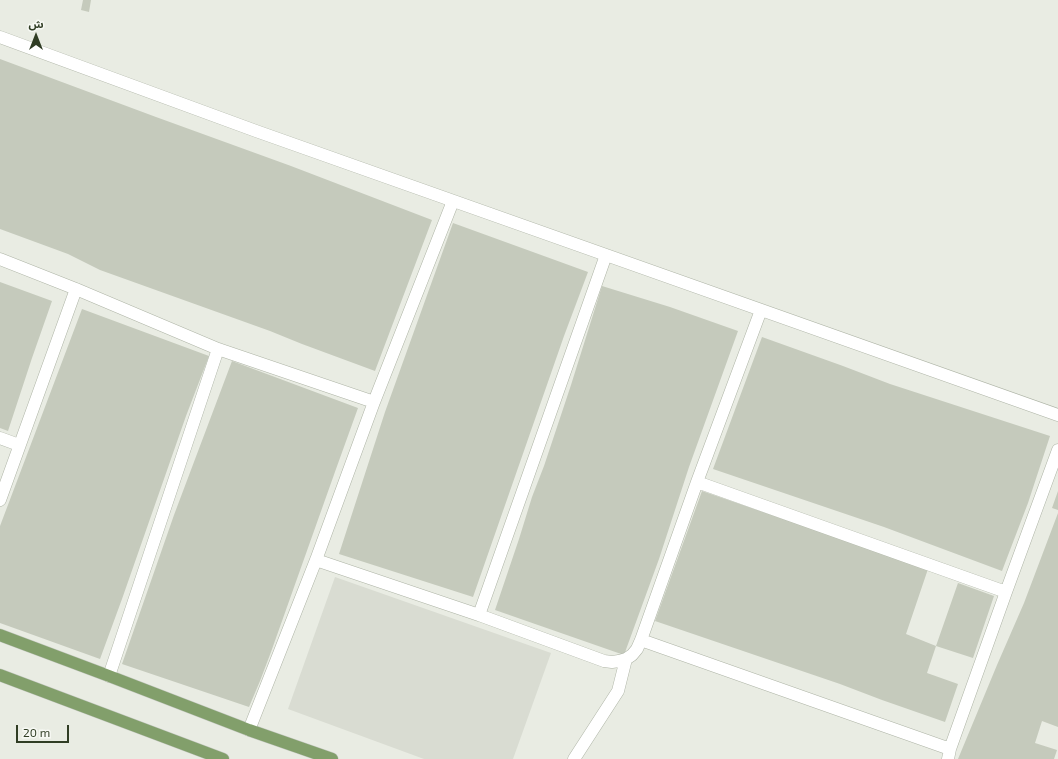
<!DOCTYPE html>
<meta charset="utf-8">
<style>
body{margin:0}
#map{position:relative;width:1058px;height:759px;overflow:hidden;background:#e9ece3;font-family:"Exo 2","Noto Sans Arabic",sans-serif}
canvas{display:block}
.north{position:absolute;left:16px;top:16px;width:40px;height:40px;-webkit-text-stroke:3px #f7f9f4;paint-order:stroke;rotate:0deg;font-size:11px;font-weight:700;line-height:16px;text-align:center;color:#303d24}
.north::after{content:'';display:block;margin:auto;width:14px;height:18px;background:#303d24;clip-path:polygon(50% 0,100% 100%,50% 72%,0 100%)}
.scale{position:absolute;left:16px;top:725px;width:53px;height:18px;box-sizing:border-box;border:2px solid #303d24;border-top:0;padding-left:5px;font-size:12px;line-height:14px;white-space:nowrap;color:#303d24;-webkit-text-stroke:3px #f7f9f4;paint-order:stroke}
</style>
<div id="map">
<canvas width="1058" height="759"></canvas>
<div class="north">ش</div>
<div class="scale">20 m</div>
</div>
<script>
const context = document.querySelector('canvas').getContext('2d');
context.lineJoin = 'round';
function fill(path, color) { context.fillStyle = color; context.fill(path, 'evenodd'); }
const poly = rows => new Path2D(rows.map(r => 'M' + r).join(''));
function strokePath(path, color, width, dash) { context.strokeStyle = color; context.lineWidth = width; context.lineCap = dash ? 'butt' : 'round'; context.setLineDash(dash || []); context.stroke(path); }
const built = poly([
 [335,577,551,653,513,759,424,759,288,709]
]);
const building = poly([
 [83,0,91,0,89,12,81,10],
 [0,59,156,117,291,166,432,220,375,371,302,344,270,331,100,270,68,254,0,229],
 [453,223,588,272,564,336,473,597,339,554,385,412],
 [0,282,52,301,32,358,8,431,0,428],
 [602,286,670,307,738,331,689,467,659,559,624,655,495,610,519,539,532,497,544,466,571,385],
 [82,309,209,356,186,416,122,599,100,659,0,623,0,526],
 [762,337,843,366,890,384,1050,436,1028,503,1002,571,884,527,713,469],
 [232,361,358,408,336,469,271,652,260,681,249,707,122,664,174,515],
 [702,491,928,569,906,634,936,646,958,583,994,596,973,658,936,646,927,673,958,684,945,722,882,700,840,684,655,621],
 [1058,491,1058,510,1052,508],
 [1058,513,1058,727,1042,721,1035,743,1057,750,1054,759,958,759,997,665,1024,603]
]);
const minor = poly([
 [0,37,256,131,1058,415],
 [0,259,76,289,218,349,374,402],
 [0,438,19,445],
 [697,482,1006,592],
 [0,500,76,289],
 [316,560,479,615,604,661,612,662,619,661,626,659,632,655,637,649,641,640,697,482,761,310],
 [479,615,606,255],
 [641,640,950,749],
 [109,676,218,349],
 [249,730,316,560,374,402,453,201],
 [574,759,618,691,626,659],
 [948,759,950,749,1006,592,1058,450]
]);
const major = poly([
 [0,635,109,676,249,730,332,759],
 [0,675,223,759]
]);
fill(built, '#d9dcd2');
fill(building, '#c5cabc');
strokePath(minor, '#aeb4a6', 13);
strokePath(major, '#c5c9c2', 13);
strokePath(minor, '#fff', 12);
strokePath(major, '#829f6b', 12);
</script>
